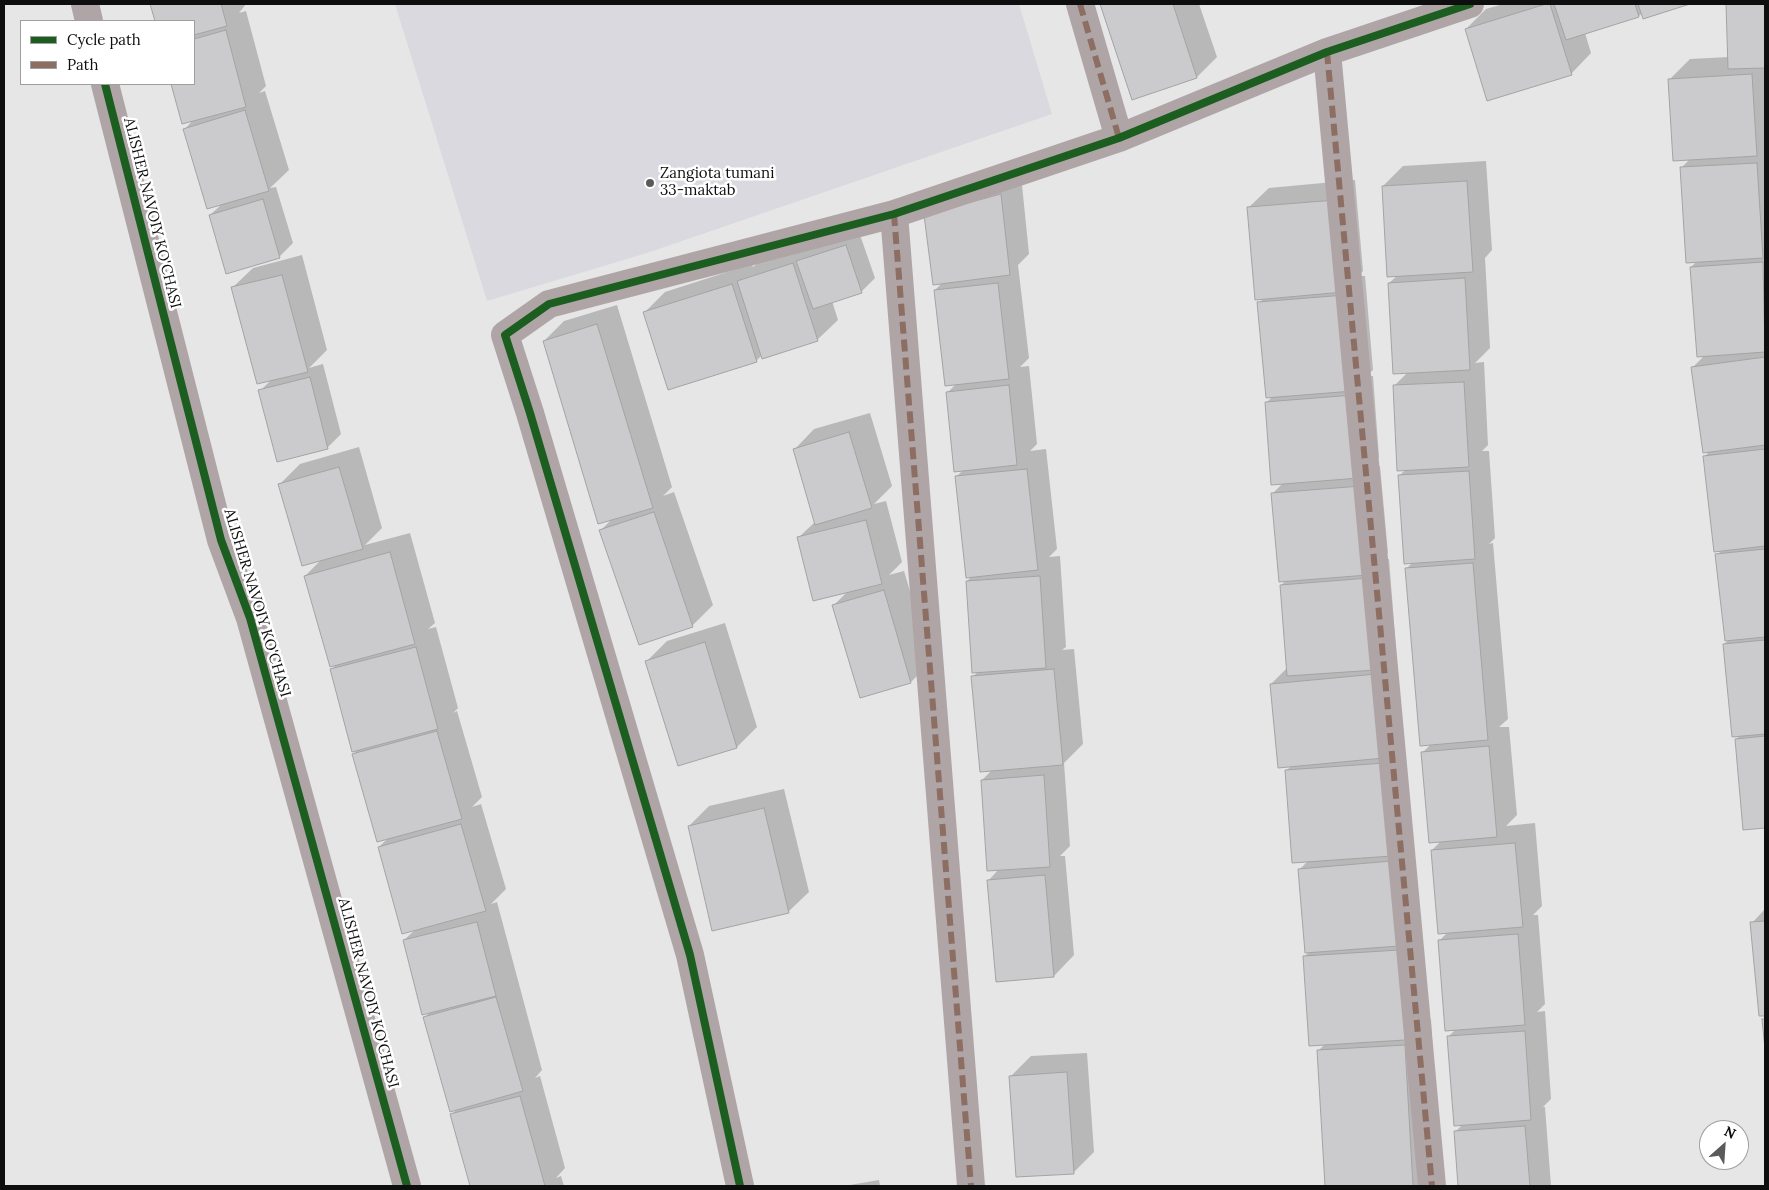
<!DOCTYPE html>
<style>
body{margin:0}
#map{position:relative;width:1769px;height:1190px;overflow:hidden;background:#e6e6e7;font-family:Lora,serif}
canvas{display:block}
.frame{position:absolute;inset:0;border:5px solid #0e0e0f;pointer-events:none}
.legend{position:absolute;left:20px;top:20px;width:175px;height:65px;box-sizing:border-box;background:#fff;border:1px solid #9f9f9f;margin:0;padding:6px 9px;list-style:none;font-size:15px;color:#0e0e0f}
.legend li{display:flex;align-items:center;gap:10px;height:25px}
.legend b{width:25px;border:1px solid #9f9f9f}
.north{position:absolute;left:1699px;top:1120px;width:50px;height:50px;box-sizing:border-box;background:#fff;border:1px solid #9f9f9f;border-radius:50%;rotate:26deg;font-size:14px;font-weight:700;line-height:20px;text-align:center;color:#0e0e0f}
.north::after{content:'';display:block;margin:auto;width:18px;height:22px;background:#5a5a5b;clip-path:polygon(50% 0,100% 100%,50% 72%,0 100%)}
</style>
<div id="map">
<canvas width="1769" height="1190"></canvas>
<div class="frame"></div>
<ul class="legend">
<li><b style="height:6px;background:#1b5e20"></b>Cycle path</li>
<li><b style="height:6px;background:#8d6e63"></b>Path</li>
</ul>
<div class="north">N</div>
</div>
<script>
const context = document.querySelector('canvas').getContext('2d');
context.lineJoin = 'round';
function fill(path, color) { context.fillStyle = color; context.fill(path, 'evenodd'); }
const poly = rows => new Path2D(rows.map(r => 'M' + r).join(''));
function strokePath(path, color, width, dash) { context.strokeStyle = color; context.lineWidth = width; context.lineCap = dash ? 'butt' : 'round'; context.setLineDash(dash || []); context.stroke(path); }
function label(font, color, halo, rows, align = 'center') {
  context.font = font + ' Lora,serif'; context.lineWidth = 5; context.setLineDash([]); context.textBaseline = 'middle'; context.strokeStyle = halo; context.fillStyle = color; for (const [text, x, y, turn = 0] of rows) {
    context.save(); context.translate(x, y); context.rotate((+turn || 0) * Math.PI / 180); context.textAlign = isNaN(turn) ? turn : align; if (halo) context.strokeText(text, 0, 0); context.fillText(text, 0, 0); context.restore();
  }
}
const built = poly([
 [395,4,1019,4,1052,114,647,253,487,301]
]);
const shadow = poly([
 [152,4,246,4,239,13,246,11,266,86,259,93,265,91,289,170,270,188,276,187,293,243,279,257,210,215,222,204,185,129,194,119,182,122,172,84,194,84,194,21,156,21],
 [1102,4,1199,4,1217,57,1197,77,1133,98],
 [1503,4,1686,4,1644,17,1642,13,1639,16,1585,33,1591,53,1571,74,1466,29,1486,9],
 [1727,4,1765,4,1765,826,1744,828,1736,739,1741,735,1724,644,1729,640,1717,555,1722,550,1704,457,1710,451,1693,367,1705,355,1691,267,1697,261,1681,168,1690,159,1670,79,1690,59,1729,57],
 [1486,161,1492,250,1485,258,1490,348,1475,363,1484,362,1488,445,1482,451,1489,451,1495,538,1489,544,1493,543,1508,719,1499,727,1509,727,1517,815,1506,826,1535,823,1542,906,1533,915,1538,915,1545,1004,1537,1012,1545,1011,1551,1099,1543,1107,1545,1107,1551,1186,1459,1186,1456,1131,1463,1124,1448,1037,1456,1029,1440,940,1448,932,1432,850,1442,840,1422,753,1431,744,1406,569,1413,562,1399,476,1406,469,1394,386,1408,372,1389,283,1398,275,1383,186,1403,166],
 [1021,175,1029,254,1018,265,1029,358,1020,367,1029,366,1037,444,1030,451,1046,449,1057,549,1049,557,1060,556,1066,647,1062,650,1074,649,1083,744,1064,763,1070,846,1060,856,1065,856,1074,955,1054,976,988,881,999,869,982,780,992,770,973,677,978,671,967,581,972,576,956,477,963,470,947,393,956,384,935,290,943,282,925,215],
 [1355,180,1363,271,1358,276,1365,276,1373,370,1366,376,1373,376,1379,457,1369,467,1380,466,1388,553,1382,559,1389,559,1425,1020,1431,1019,1441,1186,1326,1186,1318,1051,1325,1044,1304,957,1309,952,1300,869,1308,861,1287,770,1292,765,1271,684,1287,668,1281,585,1287,580,1272,494,1283,483,1266,403,1272,397,1259,303,1264,298,1248,208,1269,188],
 [859,232,875,278,861,292,832,301,838,320,817,340,762,355,756,361,645,312,665,292,752,264,753,267,759,261],
 [302,255,327,350,309,368,323,364,341,434,327,448,260,391,271,380,232,288,253,268],
 [617,305,672,487,663,496,674,492,713,605,692,626,601,530,612,519,544,341,564,321],
 [870,413,892,486,874,504,886,501,902,562,889,575,904,571,931,662,911,682,833,606,848,591,798,538,816,521,794,450,814,429],
 [359,447,382,528,365,545,410,533,435,623,428,629,436,627,458,708,453,713,457,711,482,797,472,807,481,804,506,889,491,904,497,902,542,1070,535,1078,540,1076,565,1168,556,1178,561,1176,564,1186,471,1186,452,1114,457,1109,424,1018,430,1012,404,940,416,929,379,847,388,838,353,754,359,748,331,670,337,664,305,576,322,559,280,484,300,464],
 [725,623,757,727,737,747,647,661,667,641],
 [784,789,809,892,788,912,689,826,709,806],
 [1765,909,1765,1014,1760,1015,1752,923],
 [1087,1053,1094,1152,1073,1173,1011,1076,1031,1056],
 [879,1180,880,1186,844,1186]
]);
const building = poly([
 [150,4,221,4,227,26,194,35,194,21,155,21,150,4],
 [1100,4,1173,4,1197,78,1132,100,1100,4],
 [1546,4,1550,4,1572,75,1487,101,1465,29,1546,4],
 [1554,4,1635,4,1639,17,1566,40,1554,4],
 [1638,4,1690,4,1643,19,1638,4],
 [1726,4,1765,4,1765,68,1728,69,1726,4],
 [226,30,246,107,182,124,171,84,194,84,194,39,226,30],
 [1752,74,1757,156,1673,161,1668,79,1752,74],
 [245,110,269,191,207,209,183,129,245,110],
 [1757,163,1763,258,1686,263,1680,167,1757,163],
 [1467,181,1473,272,1387,277,1382,186,1467,181],
 [1001,194,1010,275,933,285,924,215,1001,194],
 [263,199,280,258,226,274,209,215,263,199],
 [1336,200,1344,292,1255,300,1247,207,1336,200],
 [846,245,862,293,813,309,796,261,846,245],
 [1763,262,1765,352,1697,357,1690,267,1763,262],
 [793,263,818,341,762,359,737,281,793,263],
 [282,275,308,372,257,384,231,287,282,275],
 [1465,278,1470,370,1393,374,1388,283,1465,278],
 [998,283,1009,379,945,386,934,290,998,283],
 [732,284,757,362,668,390,643,312,732,284],
 [1345,295,1353,391,1266,398,1257,302,1345,295],
 [597,324,653,508,598,524,543,341,597,324],
 [1765,357,1765,445,1703,453,1691,367,1765,357],
 [310,377,328,449,277,462,258,390,310,377],
 [1464,382,1469,467,1397,471,1393,385,1464,382],
 [1009,385,1017,465,954,472,946,392,1009,385],
 [1353,395,1359,478,1271,485,1265,402,1353,395],
 [849,432,872,508,815,525,793,449,849,432],
 [1765,449,1765,546,1714,552,1703,456,1765,449],
 [339,467,363,549,302,566,278,484,339,467],
 [1027,469,1038,570,966,578,955,476,1027,469],
 [1469,471,1475,559,1404,564,1398,475,1469,471],
 [1361,486,1368,575,1279,582,1271,493,1361,486],
 [654,512,693,627,639,645,599,530,654,512],
 [866,520,882,584,813,601,797,537,866,520],
 [1765,549,1765,637,1725,641,1715,554,1765,549],
 [390,552,415,644,330,667,304,576,390,552],
 [1473,563,1488,740,1420,746,1405,568,1473,563],
 [1040,576,1046,668,972,673,966,581,1040,576],
 [1369,578,1376,670,1287,676,1280,585,1369,578],
 [884,590,911,683,860,698,832,605,884,590],
 [1765,640,1765,734,1732,737,1723,644,1765,640],
 [705,642,737,748,678,766,645,661,705,642],
 [416,647,438,729,352,752,330,669,416,647],
 [1054,669,1063,765,980,772,971,676,1054,669],
 [1376,674,1384,758,1278,768,1270,684,1376,674],
 [437,731,462,819,377,842,352,754,437,731],
 [1765,736,1765,828,1743,830,1735,739,1765,736],
 [1489,746,1497,837,1429,843,1421,752,1489,746],
 [1385,763,1392,856,1292,863,1285,770,1385,763],
 [1044,775,1050,867,987,871,981,780,1044,775],
 [764,808,789,913,712,931,688,826,764,808],
 [461,824,486,911,402,934,378,847,461,824],
 [1515,843,1523,927,1438,934,1431,850,1515,843],
 [1392,861,1399,946,1305,953,1298,869,1392,861],
 [1045,875,1054,977,996,982,987,880,1045,875],
 [1765,921,1765,1016,1759,1016,1750,922,1765,921],
 [477,922,496,996,422,1015,403,940,477,922],
 [1518,934,1525,1025,1445,1031,1438,940,1518,934],
 [1399,950,1405,1040,1309,1046,1303,956,1399,950],
 [496,997,523,1091,450,1112,423,1017,496,997],
 [1762,1019,1765,1019,1765,1049,1762,1019],
 [1525,1031,1531,1120,1454,1126,1447,1036,1525,1031],
 [1405,1045,1413,1186,1325,1186,1317,1050,1405,1045],
 [1067,1072,1074,1174,1016,1177,1009,1076,1067,1072],
 [520,1096,545,1186,470,1186,450,1114,520,1096],
 [1525,1126,1530,1186,1458,1186,1454,1131,1525,1126]
]);
const minor = poly([
 [85,4,89,21],
 [1080,4,1119,138],
 [1327,52,1432,1186],
 [105,84,221,540,250,618,407,1186],
 [894,214,971,1186],
 [740,1186,690,955,530,413,505,335,549,304,894,214,1119,138,1327,52,1470,4]
]);
const quiet = poly([
 [1080,4,1119,138],
 [1327,52,1432,1186],
 [894,214,971,1186]
]);
const cycleway = poly([
 [105,84,221,540,250,618,407,1186],
 [740,1186,690,955,530,413,505,335,549,304,894,214,1119,138,1327,52,1470,4]
]);
const markers = [
 [650,183,5,"#5a5a5b"]
];
const poiNames = [
 ["Zangiota tumani",660,174],
 ["33-maktab",660,191]
];
const streetNames = [
 ["ALISHER NAVOIY KO'CHASI",152,213,76],
 ["ALISHER NAVOIY KO'CHASI",257,603,73],
 ["ALISHER NAVOIY KO'CHASI",368,993,75]
];
fill(built, '#dad9df');
fill(shadow, '#0003');
fill(building, '#cbcacc');
strokePath(building, '#a3a3a4', 1);
strokePath(minor, '#b0a5a6', 28);
strokePath(quiet, '#8d6e63', 6, [12, 6]);
strokePath(cycleway, '#1b5e20', 8);
for (const [x, y, r, color] of markers) { const dot = new Path2D(); dot.arc(x, y, r, 0, 2 * Math.PI); context.fillStyle = color; context.fill(dot); strokePath(dot, '#fff', 2); }
label('15px', '#0e0e0f', '#fff', poiNames, 'left');
label('15px', '#0e0e0f', '#fff', streetNames);
</script>
